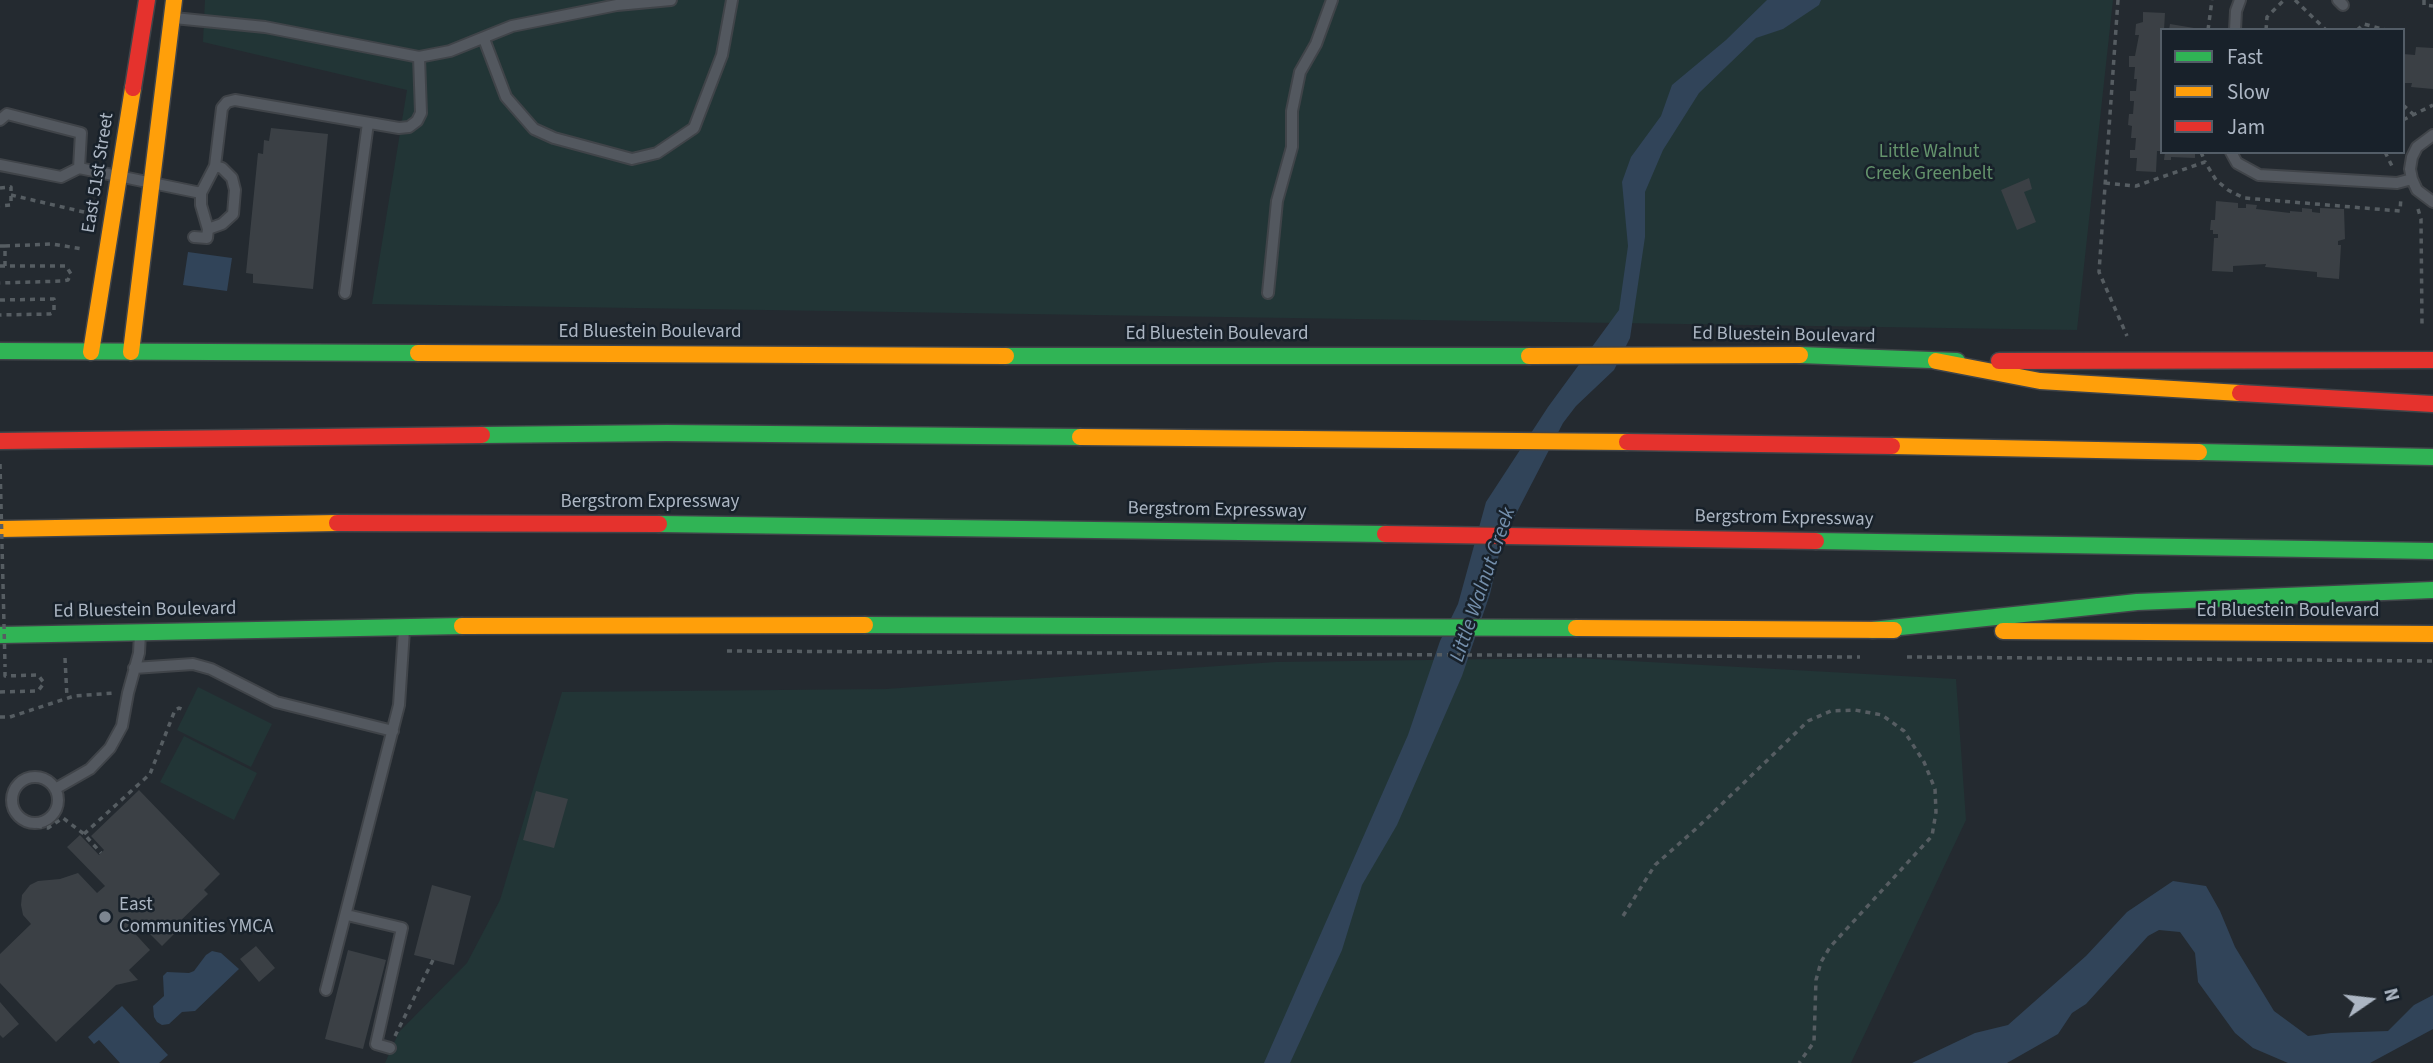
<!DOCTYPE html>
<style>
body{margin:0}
#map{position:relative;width:2433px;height:1063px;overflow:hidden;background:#242a30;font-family:"Source Sans 3",sans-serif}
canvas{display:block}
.legend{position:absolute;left:2160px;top:28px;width:245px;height:126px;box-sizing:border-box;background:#18212a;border:2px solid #535d67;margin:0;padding:9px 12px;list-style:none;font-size:21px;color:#acb6c3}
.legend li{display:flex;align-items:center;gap:14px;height:35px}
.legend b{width:35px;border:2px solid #535d67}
.north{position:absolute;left:2335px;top:965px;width:70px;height:70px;-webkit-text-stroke:5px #18212a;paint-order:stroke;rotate:76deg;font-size:19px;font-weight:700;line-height:28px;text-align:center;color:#acb6c3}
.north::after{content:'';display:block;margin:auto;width:24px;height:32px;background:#acb6c3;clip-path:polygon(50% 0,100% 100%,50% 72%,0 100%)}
</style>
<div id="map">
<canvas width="2433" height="1063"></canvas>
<ul class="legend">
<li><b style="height:9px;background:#30b455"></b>Fast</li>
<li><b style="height:9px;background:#ff9f0a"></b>Slow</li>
<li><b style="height:9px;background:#e5322d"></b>Jam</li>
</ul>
<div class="north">N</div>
</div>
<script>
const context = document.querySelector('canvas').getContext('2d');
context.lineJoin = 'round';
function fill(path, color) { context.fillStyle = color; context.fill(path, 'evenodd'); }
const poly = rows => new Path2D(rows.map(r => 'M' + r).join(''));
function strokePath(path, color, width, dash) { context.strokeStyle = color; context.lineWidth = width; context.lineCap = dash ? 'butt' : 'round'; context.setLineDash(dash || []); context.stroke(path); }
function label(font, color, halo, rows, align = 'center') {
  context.font = font + ' "Source Sans 3",sans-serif'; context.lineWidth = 5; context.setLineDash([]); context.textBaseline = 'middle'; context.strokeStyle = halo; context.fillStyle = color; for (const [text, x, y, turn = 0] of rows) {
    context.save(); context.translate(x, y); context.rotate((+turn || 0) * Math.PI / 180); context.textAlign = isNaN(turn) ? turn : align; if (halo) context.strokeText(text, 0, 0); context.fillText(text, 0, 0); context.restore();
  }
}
const green = poly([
 [205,0,2113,0,2077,330,372,304,407,90,203,42],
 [1577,658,1956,679,1966,820,1851,1063,385,1063,399,1032,467,963,500,900,562,692,886,689,1276,662],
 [198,687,272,724,251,767,177,730],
 [184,736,257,773,234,820,160,782]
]);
const water = poly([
 [1767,0,1821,0,1819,5,1783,29,1756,38,1699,93,1663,150,1645,192,1645,237,1630,338,1614,370,1576,406,1563,423,1502,541,1490,594,1462,676,1397,825,1362,885,1342,950,1290,1063,1264,1063,1408,735,1440,641,1458,604,1486,502,1548,407,1619,310,1628,246,1622,182,1631,157,1661,116,1672,85,1726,40],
 [188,252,232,258,227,291,183,285],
 [2173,881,2206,886,2220,911,2235,947,2274,1011,2308,1036,2331,1033,2388,1031,2414,1005,2433,995,2433,1029,2370,1063,2288,1063,2253,1048,2235,1033,2198,982,2195,953,2180,932,2159,930,2148,936,2086,1004,2072,1013,2058,1034,2007,1063,1912,1063,1975,1033,2008,1025,2086,956,2127,912],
 [212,951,221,953,239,969,195,1011,182,1012,169,1024,162,1025,157,1022,154,1017,153,1006,164,996,163,976,167,972,189,973,194,971,206,955],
 [122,1006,168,1055,159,1063,120,1063,99,1040,94,1044,88,1037]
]);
const building = poly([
 [2143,12,2165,13,2164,30,2162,30,2162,151,2157,151,2156,172,2136,171,2137,158,2130,158,2130,150,2135,150,2136,138,2131,138,2132,126,2128,125,2129,114,2133,114,2134,101,2130,101,2130,91,2136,91,2137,79,2134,79,2135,67,2129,67,2129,56,2135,56,2139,35,2135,35,2136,24,2143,22],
 [2170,24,2194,28,2194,30,2169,30],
 [2416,47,2433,48,2433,89,2411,87,2412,83,2403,83,2403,54,2415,55],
 [271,128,328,134,313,289,253,283,253,274,246,273,258,153,263,154,264,140,269,141],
 [2165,152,2195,152,2195,158,2171,157,2171,160,2164,160],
 [2029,178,2032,189,2024,192,2036,222,2017,230,2001,190],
 [2216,201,2238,203,2238,208,2246,208,2246,204,2257,205,2256,209,2290,213,2290,211,2302,212,2302,208,2312,209,2312,212,2320,213,2320,208,2344,209,2345,239,2338,241,2338,245,2341,245,2339,279,2317,277,2317,272,2265,267,2266,264,2233,266,2233,272,2212,271,2214,238,2218,238,2218,234,2213,234,2213,230,2210,230,2211,220,2215,220],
 [139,790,220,874,204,890,208,894,170,931,174,934,162,946,136,920,129,927,150,950,129,970,138,980,116,985,56,1042,0,983,0,954,31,924,23,915,21,905,22,895,30,885,38,881,60,879,78,873,97,893,105,886,67,847,80,835,99,855,104,850,91,836],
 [536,791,568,799,554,848,523,840],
 [432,885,471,896,454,965,414,955],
 [256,946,275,968,259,982,240,959],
 [348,950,386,960,363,1049,325,1039],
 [0,1002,19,1024,3,1038,0,1035]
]);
const path = poly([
 [2118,0,2099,272,2127,336],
 [2295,0,2326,30],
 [2424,0,2424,5,2433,6],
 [2208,30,2212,0],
 [2266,30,2267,17,2284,0],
 [2357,30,2364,24,2386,30],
 [2403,105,2413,114],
 [2403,120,2433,105],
 [2201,152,2205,162],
 [2385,152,2392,166],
 [2105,183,2136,186,2205,162,2216,180,2228,190,2244,198,2400,211,2401,197],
 [0,188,11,187,11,205,0,206],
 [11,195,88,213],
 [2418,209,2421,219,2422,325],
 [0,246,5,246,5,266],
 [5,246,52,244,83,249],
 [0,266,66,266,71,274,68,280,63,281,0,283],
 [0,300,54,299,54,312,50,314,0,315],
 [727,651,1860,657],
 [1907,657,2433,661],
 [65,658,67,698],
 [0,692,38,691,44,683,38,675,5,676,5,665],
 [0,717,10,717,74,696,114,693],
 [37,826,48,828,63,818,84,834,101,853],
 [84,834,150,774,175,710,179,708,184,710],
 [1623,916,1655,865,1698,827,1808,721,1831,711,1855,710,1882,715,1904,731,1924,762,1935,789,1936,812,1932,836,1830,947,1821,962,1816,980,1814,1042,1799,1063],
 [395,1036,433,960]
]);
const lane = poly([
 [2338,0,2343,5],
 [174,18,265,27,419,57,450,51,512,26,617,5,671,0],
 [2235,30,2236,11,2240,0],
 [484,39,506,97,534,129,554,138,632,159,657,153,694,128,722,55,732,0],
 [0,120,7,114,81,133,79,168],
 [2433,135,2417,147,2412,157,2410,169,2412,179,2417,190,2433,202],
 [2231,152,2237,163,2259,175,2397,183,2412,179],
 [0,165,61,177,79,168,201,193],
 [208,229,222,224,233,214,235,190,232,178,222,168,215,166],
 [194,237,207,238,208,229,201,205,201,193,215,166,222,108,227,102,235,100,399,128,409,127,417,121,421,113,419,57],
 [345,293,368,123],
 [1268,293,1277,201,1292,147,1292,111,1300,72,1316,44,1332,0],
 [134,668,193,664,211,669,276,702,393,731],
 '12 800a23 23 0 1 1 46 0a23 23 0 1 1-46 0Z',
 [55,789,90,769,110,748,122,726,128,693,139,653,140,633],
 [347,915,402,928,376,1044,390,1048],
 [326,990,399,705,404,630]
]);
const fast = poly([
 [0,351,418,353],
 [1800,355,1957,361],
 [1006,356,1529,356],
 [482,435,667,433,1080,437],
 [2199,452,2433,457],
 [659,524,1385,534],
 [1816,541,2433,551],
 [865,625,1576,628],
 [1872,630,2137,602,2433,590],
 [0,635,462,626]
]);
const slow = poly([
 [91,352,133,88],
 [131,352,174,0],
 [418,353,1006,356],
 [1529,356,1800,355],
 [1936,361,2040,381,2240,393],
 [1080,437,1627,442],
 [1892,446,2199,452],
 [0,529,337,523],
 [462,626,865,625],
 [1576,628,1894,630],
 [2003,631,2433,634]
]);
const jam = poly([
 [133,88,147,0],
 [1999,361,2433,360],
 [2240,393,2433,404],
 [0,441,482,435],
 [1627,442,1892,446],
 [337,523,659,524],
 [1385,534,1816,541]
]);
const pathBridge = poly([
 [0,464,5,665]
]);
const markers = [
 [105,917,7,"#7c8590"]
];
const parkNames = [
 ["Little Walnut",1929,153],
 ["Creek Greenbelt",1929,175]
];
const streetNames = [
 ["East 51st Street",99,173,-81],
 ["Ed Bluestein Boulevard",650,333],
 ["Ed Bluestein Boulevard",1217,335],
 ["Ed Bluestein Boulevard",1784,336,1],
 ["Bergstrom Expressway",650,503],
 ["Bergstrom Expressway",1217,511,1],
 ["Bergstrom Expressway",1784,519,1],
 ["Ed Bluestein Boulevard",145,611,-1],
 ["Ed Bluestein Boulevard",2288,612]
];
const poiNames = [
 ["East",119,906],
 ["Communities YMCA",119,928]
];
const waterNames = [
 ["Little Walnut Creek",1484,585,-71]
];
fill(green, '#223536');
fill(water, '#314459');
fill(building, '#3b4045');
strokePath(lane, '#404449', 14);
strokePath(fast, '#404449', 19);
strokePath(slow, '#404449', 19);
strokePath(jam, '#404449', 19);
strokePath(path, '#565d62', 3.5, [5, 5]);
strokePath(lane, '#53585f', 10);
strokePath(fast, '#30b455', 16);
strokePath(slow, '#ff9f0a', 16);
strokePath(jam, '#e5322d', 16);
strokePath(pathBridge, '#565d62', 3.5, [5, 5]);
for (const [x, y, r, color] of markers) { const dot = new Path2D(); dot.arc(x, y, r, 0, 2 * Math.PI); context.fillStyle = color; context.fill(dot); strokePath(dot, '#18212a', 2.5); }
label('19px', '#64936c', '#18212a', parkNames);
label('19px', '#acb6c3', '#18212a', streetNames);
label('19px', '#acb6c3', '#18212a', poiNames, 'left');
label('italic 21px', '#748fac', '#18212a', waterNames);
</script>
